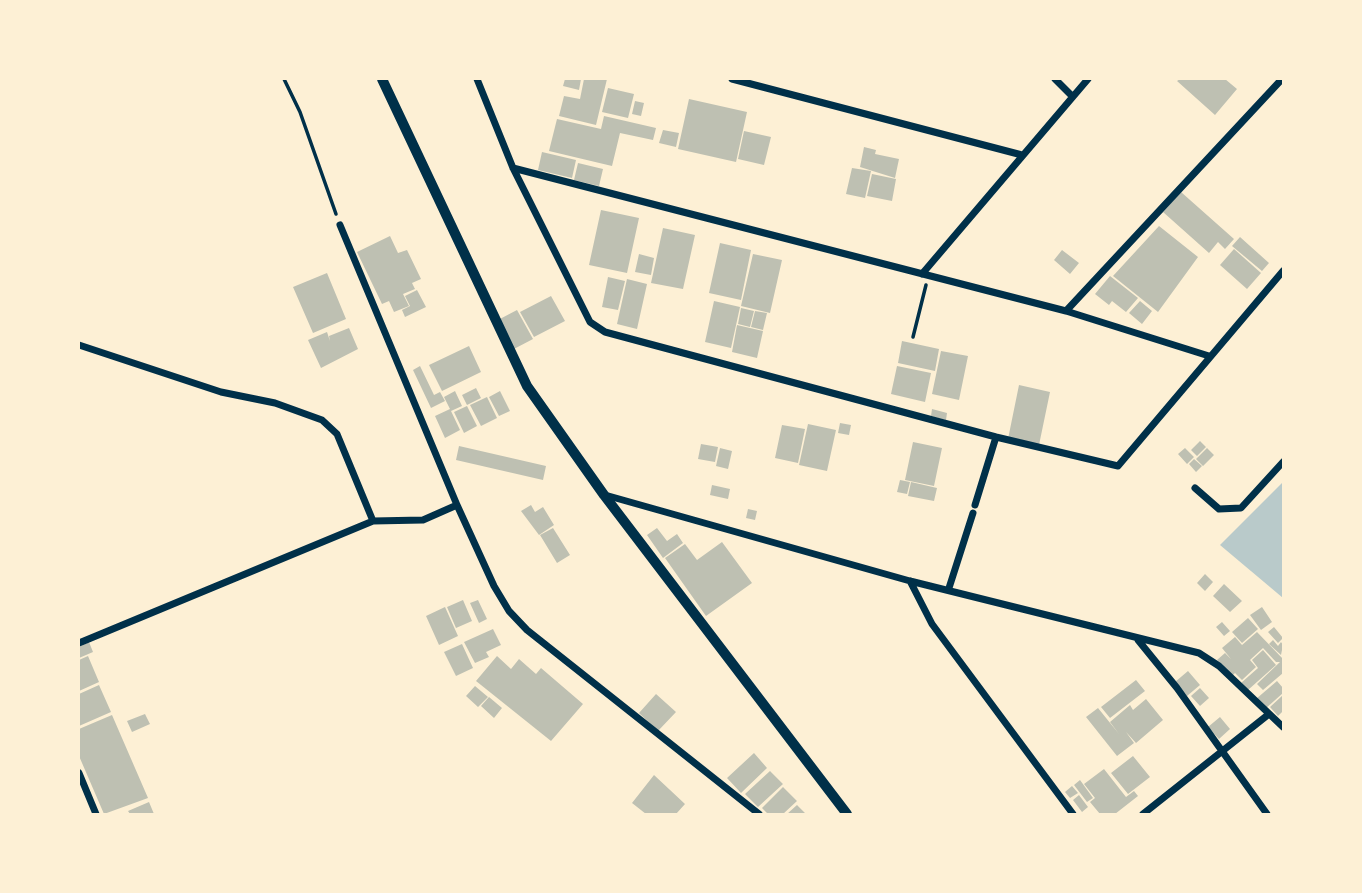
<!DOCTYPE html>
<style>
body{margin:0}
#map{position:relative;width:1362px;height:893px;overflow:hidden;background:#fdf0d5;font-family:Poppins,sans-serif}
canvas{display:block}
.frame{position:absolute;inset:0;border:80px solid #fdf0d5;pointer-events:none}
</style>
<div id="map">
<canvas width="1362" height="893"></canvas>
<div class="frame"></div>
</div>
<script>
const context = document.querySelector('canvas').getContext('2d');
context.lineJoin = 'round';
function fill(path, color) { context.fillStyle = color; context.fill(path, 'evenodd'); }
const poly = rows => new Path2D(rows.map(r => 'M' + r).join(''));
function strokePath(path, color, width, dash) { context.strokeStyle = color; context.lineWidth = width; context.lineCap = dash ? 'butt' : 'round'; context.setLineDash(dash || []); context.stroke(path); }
const green = poly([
 [1283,482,1283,598,1220,545]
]);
const building = poly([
 [565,79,581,79,579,90,563,86],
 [584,79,607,79,596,125,559,116,564,96,580,99],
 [1180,79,1225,79,1237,89,1215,115,1177,81],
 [608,88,634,94,628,118,602,112],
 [689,99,747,112,736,162,678,149],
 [635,101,644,103,641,116,632,114],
 [604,116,656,128,653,140,620,133,612,166,549,151,557,119,601,129],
 [663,130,679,133,676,147,659,143],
 [744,131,771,137,764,165,738,159],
 [864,147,876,150,875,154,899,159,895,178,860,167],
 [542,152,576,160,572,178,538,170],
 [578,163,603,169,599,186,574,180],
 [852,168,871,171,865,198,846,194],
 [872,174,896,179,892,201,867,196],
 [1181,192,1234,239,1225,249,1218,242,1209,253,1163,212],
 [601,210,639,218,627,273,589,265],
 [1159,226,1198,257,1158,312,1113,276],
 [663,228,695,235,683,289,651,283],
 [390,236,398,253,407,250,421,279,412,283,415,289,403,294,409,306,394,312,389,301,382,304,357,252],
 [1240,237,1269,263,1262,271,1232,246],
 [720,243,751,250,741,300,709,293],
 [1234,249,1261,273,1247,289,1220,265],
 [1062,250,1079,263,1070,274,1054,260],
 [639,254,654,258,651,275,635,272],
 [753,254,782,260,770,313,741,306],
 [327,273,346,319,313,333,293,287],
 [1110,276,1138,298,1126,312,1112,301,1109,305,1095,294],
 [608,277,625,281,618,310,602,307],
 [627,279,647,284,637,329,617,324],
 [417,290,426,307,405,317,402,310,410,306,405,296],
 [551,296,565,321,534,337,520,312],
 [714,301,740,307,731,348,705,342],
 [1140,301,1152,311,1142,324,1129,313],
 [741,308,754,311,750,327,738,324],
 [517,310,533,339,512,350,496,321],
 [755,311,767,313,763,330,751,327],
 [737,325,763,331,757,358,732,352],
 [349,328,358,349,321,368,308,340,327,332,330,341,329,336],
 [902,341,939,349,935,371,898,363],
 [469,346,481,372,442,391,429,365],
 [941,351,968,356,959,400,932,394],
 [420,366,434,395,440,392,445,401,431,408,413,370],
 [897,366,931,373,925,402,891,394],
 [1019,385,1050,392,1039,445,1008,439],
 [476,388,481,398,467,405,462,395],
 [455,391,462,406,451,411,460,430,445,438,435,416,450,409,444,397],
 [500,391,510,411,499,416,489,397],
 [487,397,497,418,481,426,470,405],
 [467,406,477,426,464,433,454,412],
 [932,409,947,413,946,420,931,416],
 [840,423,851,425,849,435,838,433],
 [808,424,836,430,827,471,799,465],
 [782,425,805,429,798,463,775,458],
 [1200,441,1206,447,1197,456,1191,450],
 [913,442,942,448,934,486,905,480],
 [701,444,718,447,715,462,698,459],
 [459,446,546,466,543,480,456,460],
 [720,448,732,451,728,469,716,466],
 [1185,448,1194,457,1187,464,1178,454],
 [1207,448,1214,455,1203,466,1196,459],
 [1194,459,1202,466,1196,472,1189,464],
 [900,480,910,482,907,494,897,492],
 [911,482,937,488,934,501,908,496],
 [712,485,730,489,728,499,710,495],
 [531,505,535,512,543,507,554,525,539,535,521,511],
 [748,509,757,511,755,520,746,518],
 [553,528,570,555,557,563,540,535],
 [657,528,667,541,677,534,683,543,663,558,647,535],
 [722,542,752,583,706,616,665,558,685,544,697,560],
 [1205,574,1213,582,1205,591,1197,583],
 [1224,584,1242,601,1230,612,1213,596],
 [463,600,472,621,456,628,447,607],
 [478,600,487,619,479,623,470,603],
 [445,607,458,636,439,645,426,616],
 [1262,607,1272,622,1261,630,1250,615],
 [1248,618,1258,629,1242,643,1232,632],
 [1222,622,1230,631,1224,636,1216,627],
 [1274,627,1283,638,1278,643,1268,632],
 [493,629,501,645,486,652,489,657,475,663,464,642],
 [1257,632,1283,659,1283,673,1263,690,1257,684,1280,662,1276,662,1263,648,1250,660,1256,667,1242,680,1235,673,1232,676,1217,660,1225,653,1231,659,1222,648,1235,637,1242,645],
 [1273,640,1278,646,1281,642,1283,645,1281,655,1269,644],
 [89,642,93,652,79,658,79,647],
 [462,644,473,668,456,676,444,652],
 [1263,650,1276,665,1248,690,1241,683,1258,668,1252,660],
 [88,656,99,682,79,691,79,660],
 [497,656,511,669,519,659,536,674,541,668,583,704,551,741,476,681],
 [1188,671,1200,685,1187,696,1175,682],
 [1136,680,1145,691,1110,718,1101,707],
 [1277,681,1283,688,1283,693,1265,709,1256,699],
 [99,685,111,712,79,726,79,694],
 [475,686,488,697,478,707,466,696],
 [1200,688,1209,698,1200,706,1191,696],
 [656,694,676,712,658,731,639,713],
 [1283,695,1283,711,1278,716,1270,707],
 [489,697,502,708,494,718,481,706],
 [1146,699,1163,720,1136,743,1126,732,1134,743,1117,756,1086,717,1098,708,1119,734,1110,722,1130,705,1133,710],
 [145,714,150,724,132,732,127,721],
 [112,715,148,798,104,814,79,756,79,729],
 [1220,717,1230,729,1219,739,1208,727],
 [754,753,767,768,741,793,727,778],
 [1133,756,1150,777,1128,794,1111,773],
 [1104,769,1126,797,1134,791,1138,796,1115,814,1100,814,1090,802,1095,798,1084,784],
 [770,771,783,784,758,807,745,794],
 [654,775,685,804,676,814,646,814,632,803],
 [1080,780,1093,798,1087,802,1074,785],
 [1072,786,1078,793,1070,798,1065,792],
 [783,787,797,801,783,814,768,814,762,808],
 [1079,795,1088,807,1082,812,1073,800],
 [149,802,154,814,130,814,128,811],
 [797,805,806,814,787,814]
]);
const path = poly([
 [284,79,300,112,336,214],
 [913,337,926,285]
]);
const minor = poly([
 [477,79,513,168,590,322,605,332,996,437,1118,466,1283,271],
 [732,79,1022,155],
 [1055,79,1072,96],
 [513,168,1066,311,1209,356],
 [340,225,457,505,494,586,509,611,527,630,759,814],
 [922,274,1088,79],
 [1066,311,1282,79],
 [79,345,221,392,275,403,322,420,337,434,373,521],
 [1195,488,1219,509,1241,508,1283,462],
 [605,495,910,581,1199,653,1219,666,1283,727],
 [975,505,996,437],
 [910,581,932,624,1073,814],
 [949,588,973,513],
 [1138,640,1177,688,1267,814],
 [79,643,373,521,423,520,457,505],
 [79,773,96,814],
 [1143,814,1269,714]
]);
const tertiary = poly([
 [382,79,527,386,604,495,847,814]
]);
fill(green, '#b9caca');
fill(building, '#bec0b2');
strokePath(path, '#003049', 3.5);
strokePath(minor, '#003049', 7);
strokePath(tertiary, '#003049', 10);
</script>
